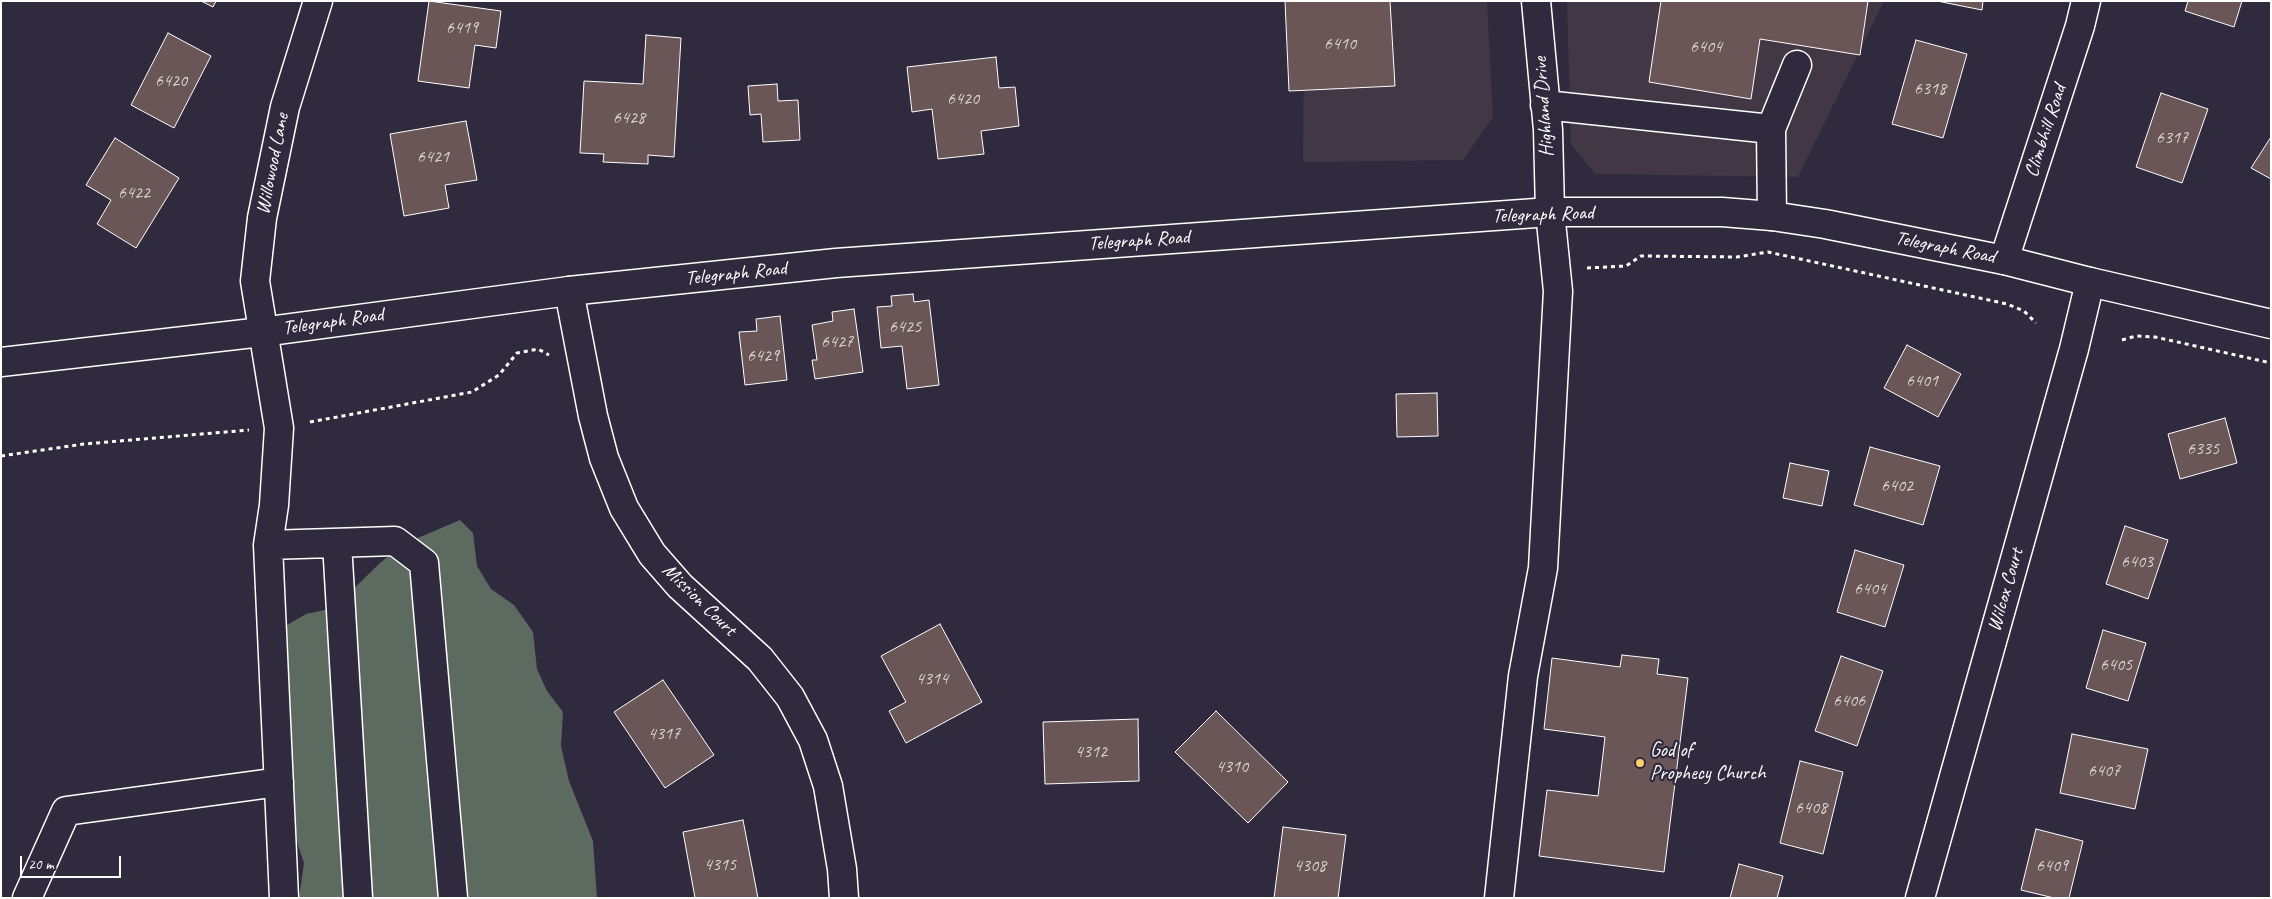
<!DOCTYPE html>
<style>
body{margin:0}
#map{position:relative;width:2272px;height:899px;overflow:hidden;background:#2f2a3d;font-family:Caveat,sans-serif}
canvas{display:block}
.frame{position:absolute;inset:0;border:2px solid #fff;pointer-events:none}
.scale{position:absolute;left:20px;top:856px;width:101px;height:22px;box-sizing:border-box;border:2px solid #fff;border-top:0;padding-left:6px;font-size:15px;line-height:18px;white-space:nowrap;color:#fff;-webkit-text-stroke:4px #2f2a3d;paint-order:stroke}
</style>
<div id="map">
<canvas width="2272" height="899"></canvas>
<div class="frame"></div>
<div class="scale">20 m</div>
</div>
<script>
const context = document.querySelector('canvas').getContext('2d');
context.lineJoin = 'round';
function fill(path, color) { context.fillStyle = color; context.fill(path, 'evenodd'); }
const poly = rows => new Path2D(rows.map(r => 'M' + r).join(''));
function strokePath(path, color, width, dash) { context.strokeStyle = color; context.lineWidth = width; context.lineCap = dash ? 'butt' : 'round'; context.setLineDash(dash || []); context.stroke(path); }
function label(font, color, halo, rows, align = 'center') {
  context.font = font + ' Caveat,sans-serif'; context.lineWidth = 4.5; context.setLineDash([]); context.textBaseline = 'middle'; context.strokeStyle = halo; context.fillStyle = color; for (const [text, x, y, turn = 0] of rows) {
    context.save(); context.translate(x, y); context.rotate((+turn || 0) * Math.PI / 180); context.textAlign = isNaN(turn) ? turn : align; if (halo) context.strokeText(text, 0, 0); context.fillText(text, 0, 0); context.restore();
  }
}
const built = poly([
 [1304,1,1487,1,1493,117,1463,160,1303,162],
 [1567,1,1884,1,1798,177,1595,174,1571,144]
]);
const green = poly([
 [460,520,473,533,477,566,491,589,514,605,533,632,537,669,547,691,563,712,561,746,569,781,593,841,597,898,299,898,304,863,286,809,282,628,306,614,334,608,381,562,406,543]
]);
const building = poly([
 [201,1,216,1,213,7,201,1],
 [429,1,501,11,496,48,475,45,469,88,418,81,429,1],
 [1285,1,1390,1,1395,86,1289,91,1285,1],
 [1661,1,1868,1,1860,55,1760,39,1751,99,1649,82,1661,1],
 [1937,1,1983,1,1982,10,1937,1],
 [2188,1,2242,1,2234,27,2185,11,2188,1],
 [168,33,211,56,174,128,131,105,168,33],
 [646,35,681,38,674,157,648,155,648,164,603,162,604,154,580,153,584,81,643,84,646,35],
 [1916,40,1967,54,1943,138,1892,124,1916,40],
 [996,57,999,88,1015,87,1019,126,981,131,984,154,938,159,932,109,912,112,907,67,996,57],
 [777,84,778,101,798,100,800,140,763,142,761,114,750,115,748,86,777,84],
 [2161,93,2208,109,2182,183,2136,167,2161,93],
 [466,121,477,180,445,185,449,208,404,216,390,134,466,121],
 [2271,137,2271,179,2251,168,2271,137],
 [115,138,179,178,136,248,97,224,111,200,86,185,115,138],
 [913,294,914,302,929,300,939,385,907,389,902,346,881,348,877,307,892,306,891,296,913,294],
 [854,309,863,372,815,379,812,360,817,360,812,325,833,321,832,312,854,309],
 [780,316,787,380,745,385,739,332,757,331,756,319,780,316],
 [1907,345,1961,374,1938,417,1884,388,1907,345],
 [1437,393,1438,436,1397,437,1396,394,1437,393],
 [2225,418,2237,463,2180,479,2168,434,2225,418],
 [1870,447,1940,466,1923,525,1854,505,1870,447],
 [1790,463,1829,471,1822,506,1783,498,1790,463],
 [2125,526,2168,540,2148,599,2106,584,2125,526],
 [1855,550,1904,565,1885,627,1837,612,1855,550],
 [940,624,982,702,906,743,889,711,906,702,881,656,940,624],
 [2103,630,2146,643,2128,701,2086,688,2103,630],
 [1622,655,1659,659,1657,674,1688,678,1664,872,1539,856,1547,790,1598,796,1605,737,1544,729,1552,658,1620,667,1622,655],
 [1841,656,1883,671,1857,746,1815,731,1841,656],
 [663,680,714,755,665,788,614,712,663,680],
 [1216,711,1288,782,1248,823,1175,752,1216,711],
 [1138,719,1139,781,1045,784,1043,722,1138,719],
 [2072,734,2148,749,2135,809,2060,793,2072,734],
 [1800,761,1843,772,1823,854,1780,843,1800,761],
 [743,820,758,898,695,898,683,832,743,820],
 [1283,827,1346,835,1338,898,1274,898,1283,827],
 [2036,829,2083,841,2069,898,2054,898,2021,890,2036,829],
 [1739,864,1783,876,1777,898,1730,898,1739,864]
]);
const path = poly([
 [1587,268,1626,266,1641,256,1737,257,1768,252,2007,304,2024,311,2036,323],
 [2122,340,2136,336,2155,337,2271,363],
 [310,422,472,392,499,375,517,353,538,349,549,355],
 [1,456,84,444,249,430]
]);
const minor = poly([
 [1545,105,1771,129,1797,65],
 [1771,129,1772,216],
 [2004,260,2080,26,2086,1],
 [569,291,593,416,604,458,624,508,652,554,680,586,760,659,790,697,813,740,828,786,842,869,844,898],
 [337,543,358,898],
 [268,545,395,541,424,563,453,898],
 [27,898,66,811,279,782],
 [284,898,268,545,274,505,279,428,255,281,262,218,285,107,318,1],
 [1499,898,1523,676,1543,568,1558,291,1550,212,1548,130,1536,1],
 [1920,898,2074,349,2090,282]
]);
const major = poly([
 [1,362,262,332,569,291,836,263,1550,212,1722,212,1772,216,1825,224,2004,260,2090,282,2271,324]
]);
const markers = [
 [1640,763,5,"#ffd166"]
];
const numberNames = [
 ["6419",462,28],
 ["6410",1340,44],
 ["6404",1706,47],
 ["6420",171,81],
 ["6318",1930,89],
 ["6420",963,99],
 ["6428",629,118],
 ["6317",2172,138],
 ["6421",433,157],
 ["6422",134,193],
 ["6425",905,327],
 ["6427",837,342],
 ["6429",763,356],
 ["6401",1922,381],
 ["6335",2203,449],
 ["6402",1897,486],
 ["6403",2137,562],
 ["6404",1870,589],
 ["6405",2116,665],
 ["4314",932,679],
 ["6406",1849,701],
 ["4317",664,734],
 ["4312",1091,752],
 ["4310",1232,767],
 ["6407",2104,771],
 ["6408",1811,808],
 ["4315",720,865],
 ["4308",1310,866],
 ["6409",2052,866]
];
const streetNames = [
 ["Highland Drive",1544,107,-94],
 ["Climbhill Road",2046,131,-72],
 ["Willowood Lane",273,164,-79],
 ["Telegraph Road",1543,215,-2],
 ["Telegraph Road",1139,241,-4],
 ["Telegraph Road",1945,248,11],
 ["Telegraph Road",736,274,-6],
 ["Telegraph Road",333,322,-8],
 ["Wilcox Court",2006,590,-74],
 ["Mission Court",699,600,44]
];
const poiNames = [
 ["God of",1650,751],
 ["Prophecy Church",1650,774]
];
fill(built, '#413745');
fill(green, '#5d6a60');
fill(building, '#6a5657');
strokePath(building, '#fff', 1);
strokePath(minor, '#fff', 31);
strokePath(major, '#fff', 31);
strokePath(path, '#fff', 3, [4, 4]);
strokePath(minor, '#2f2a3d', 28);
strokePath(major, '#2f2a3d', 28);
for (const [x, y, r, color] of markers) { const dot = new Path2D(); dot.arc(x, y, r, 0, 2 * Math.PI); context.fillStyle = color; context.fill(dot); strokePath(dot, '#2f2a3d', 2); }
label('18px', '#dad5d5', null, numberNames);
label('20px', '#fff', '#2f2a3d', streetNames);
label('20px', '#fff', '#2f2a3d', poiNames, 'left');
</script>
